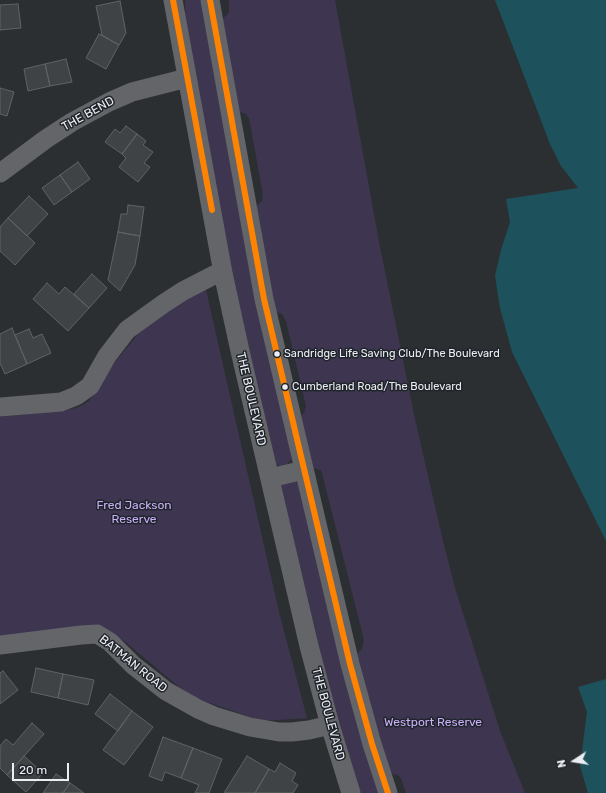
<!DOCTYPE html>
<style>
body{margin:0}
#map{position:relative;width:606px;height:793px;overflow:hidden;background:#2c2f32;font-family:Rubik,sans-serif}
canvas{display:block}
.north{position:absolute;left:554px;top:741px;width:40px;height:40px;-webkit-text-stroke:3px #20242b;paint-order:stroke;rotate:258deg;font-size:11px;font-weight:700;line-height:16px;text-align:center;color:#ebeff3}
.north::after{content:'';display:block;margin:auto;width:14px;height:18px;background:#ebeff3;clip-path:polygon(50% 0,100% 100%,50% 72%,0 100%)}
.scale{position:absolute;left:12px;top:763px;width:57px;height:18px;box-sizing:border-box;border:2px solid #ebeff3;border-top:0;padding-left:5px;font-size:12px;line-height:14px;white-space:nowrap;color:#ebeff3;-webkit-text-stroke:3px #20242b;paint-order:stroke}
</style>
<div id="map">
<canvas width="606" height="793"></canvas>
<div class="north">N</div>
<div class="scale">20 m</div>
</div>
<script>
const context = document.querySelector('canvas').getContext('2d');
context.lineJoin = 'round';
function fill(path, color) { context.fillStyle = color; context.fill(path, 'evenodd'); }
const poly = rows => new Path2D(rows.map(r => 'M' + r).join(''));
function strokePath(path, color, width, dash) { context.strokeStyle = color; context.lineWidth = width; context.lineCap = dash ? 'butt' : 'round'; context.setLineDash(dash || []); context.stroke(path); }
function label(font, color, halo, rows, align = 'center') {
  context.font = font + ' Rubik,sans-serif'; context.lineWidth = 3; context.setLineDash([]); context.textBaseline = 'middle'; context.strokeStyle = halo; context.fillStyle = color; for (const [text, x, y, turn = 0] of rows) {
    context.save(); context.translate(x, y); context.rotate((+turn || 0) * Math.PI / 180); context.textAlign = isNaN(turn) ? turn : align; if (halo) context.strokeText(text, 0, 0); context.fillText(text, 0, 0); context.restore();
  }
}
const green = poly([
 [185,0,205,0,292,459,287,464,282,466,275,465,243,348,186,34],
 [229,0,335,0,380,247,415,419,443,541,455,588,500,731,525,793,406,793,401,778,398,775,387,773,354,657,362,649,364,640,322,473,321,470,308,467,297,419,304,413,306,406,286,321,282,314,272,311,254,208,262,201,263,195,249,118,246,114,236,111,221,21,229,12],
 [206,290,280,616,307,718,262,721,190,696,124,641,95,627,0,636,0,417,68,410,79,407,89,401,115,362,139,333,181,301],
 [292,480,299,483,382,793,355,793,346,763,281,485]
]);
const water = poly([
 [495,0,606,0,606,541,512,352,500,308,495,276,501,250,510,222,506,199,578,188,561,166,550,144],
 [606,679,606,793,588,793,580,766,587,712,578,687]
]);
const building = poly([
 [120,1,126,33,119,45,102,35,96,6,120,1],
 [18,4,21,28,0,30,0,5,18,4],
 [99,34,119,45,106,69,86,58,99,34],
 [66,59,72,82,50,86,45,64,66,59],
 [45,64,50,86,28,91,24,69,45,64],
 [0,88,14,92,7,116,0,114,0,88],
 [126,126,137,134,122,154,105,142,115,129,120,133,126,126],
 [137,134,146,141,143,145,153,152,144,163,150,167,138,182,119,167,126,158,122,154,137,134],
 [78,162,90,179,72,192,60,175,78,162],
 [60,175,72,192,54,205,42,188,60,175],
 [29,196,48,214,27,236,8,218,29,196],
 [128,205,144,207,140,236,118,232,121,214,127,214,128,205],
 [8,218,35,243,15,265,0,251,0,227,8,218],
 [118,232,140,236,135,265,120,291,108,280,118,232],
 [92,274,107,288,89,308,74,294,92,274],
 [47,283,59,294,65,287,89,308,68,331,33,299,47,283],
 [12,328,27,364,5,374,0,363,0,334,12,328],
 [29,329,33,338,42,334,51,353,27,364,15,335,29,329],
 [36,668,63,674,58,698,31,692,36,668],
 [3,671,18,690,0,704,0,673,3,671],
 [63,674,94,680,88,705,58,698,63,674],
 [110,694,132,711,118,731,95,714,110,694],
 [132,711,153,727,124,765,103,750,132,711],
 [32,723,44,734,7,775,0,768,0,746,6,739,13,745,32,723],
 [163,737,193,748,181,778,165,772,162,781,149,776,163,737],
 [193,748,222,759,209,793,195,793,199,785,181,778,193,748],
 [24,756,43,773,26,792,7,775,24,756],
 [247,756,269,769,255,793,224,793,247,756],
 [280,763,296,773,292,781,298,785,293,793,255,793,269,769,275,772,280,763],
 [56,774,70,783,63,793,43,793,56,774],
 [70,783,84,793,63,793,70,783]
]);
const minor = poly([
 [173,0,223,273,240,351,309,646,330,725,351,793],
 [210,0,264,299,350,664,372,744,388,793],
 [0,173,46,139,72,122,109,102,132,92,187,78],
 [0,407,61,402,76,396,90,386,107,356,127,330,163,304,183,291,214,275,223,273],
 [270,478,304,470],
 [0,645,81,635,97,634,110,642,133,665,166,691,198,709,214,716,250,727,279,732,292,732,309,730,330,725]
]);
const bus1 = poly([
 [173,0,212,210],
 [210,0,264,299,350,664,372,744,388,793]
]);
const markers = [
 [277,354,3.5,"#ebeff3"],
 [285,387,3.5,"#ebeff3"]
];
const busNames = [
 ["Sandridge Life Saving Club/The Boulevard",284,354],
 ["Cumberland Road/The Boulevard",292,387]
];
const streetNames = [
 ["THE BEND",88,114,-29],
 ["THE BOULEVARD",251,399,77],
 ["BATMAN ROAD",133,664,39],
 ["THE BOULEVARD",328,714,75]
];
const parkNames = [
 ["Fred Jackson",134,506],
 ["Reserve",134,520],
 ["Westport Reserve",433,723]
];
fill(green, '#3e3550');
fill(water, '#1d525c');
fill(building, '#404345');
strokePath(building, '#606365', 1);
strokePath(minor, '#636568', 19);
strokePath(bus1, '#ff8200', 6);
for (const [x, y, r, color] of markers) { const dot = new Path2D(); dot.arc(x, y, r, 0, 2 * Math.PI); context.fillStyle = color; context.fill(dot); strokePath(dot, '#20242b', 1.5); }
label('11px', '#ebeff3', '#20242b', busNames, 'left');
label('12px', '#ebeff3', '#20242b', streetNames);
label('12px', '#cab0fa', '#20242b', parkNames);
</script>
